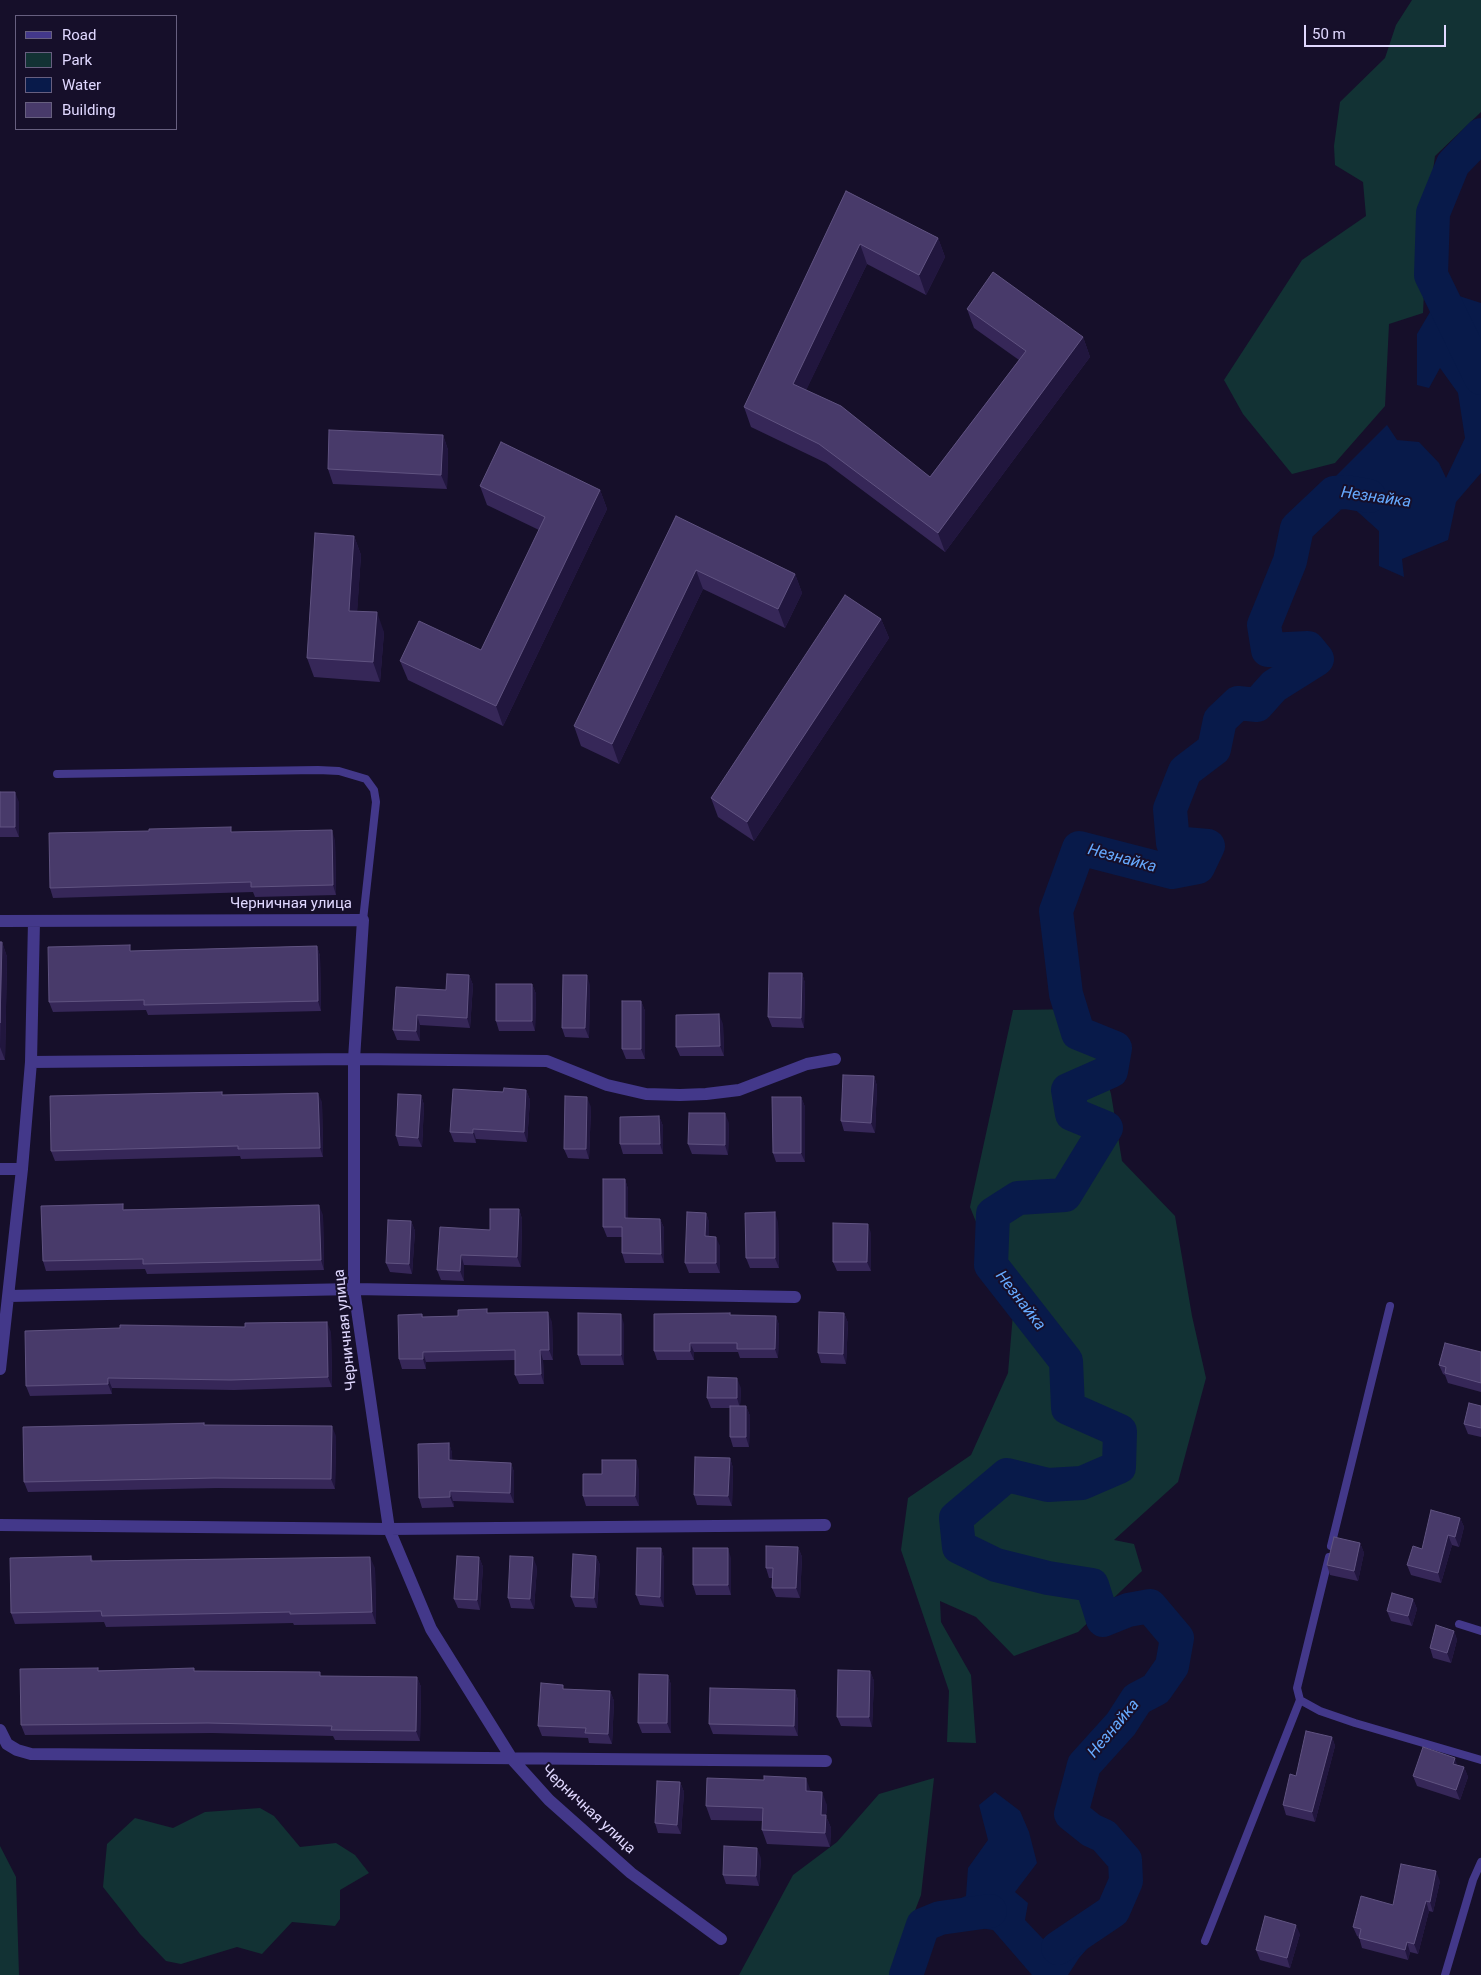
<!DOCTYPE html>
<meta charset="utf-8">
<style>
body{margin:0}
#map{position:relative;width:1481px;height:1975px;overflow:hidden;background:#160f2a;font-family:Roboto,sans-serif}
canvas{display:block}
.legend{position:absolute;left:15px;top:15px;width:162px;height:115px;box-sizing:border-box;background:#160f2a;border:1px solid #675f7f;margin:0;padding:6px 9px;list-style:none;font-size:15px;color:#e0d8ff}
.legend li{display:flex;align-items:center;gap:10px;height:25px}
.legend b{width:25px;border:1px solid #675f7f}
.scale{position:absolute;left:1304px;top:25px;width:142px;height:22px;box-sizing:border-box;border:2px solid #e0d8ff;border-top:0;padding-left:6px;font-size:15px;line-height:18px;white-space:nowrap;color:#e0d8ff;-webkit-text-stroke:4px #160f2a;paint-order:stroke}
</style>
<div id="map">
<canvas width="1481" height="1975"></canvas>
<ul class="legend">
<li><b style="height:6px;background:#43388a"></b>Road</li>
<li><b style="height:14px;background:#123234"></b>Park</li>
<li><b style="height:14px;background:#081a4a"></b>Water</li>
<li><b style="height:14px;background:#483a6a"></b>Building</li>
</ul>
<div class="scale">50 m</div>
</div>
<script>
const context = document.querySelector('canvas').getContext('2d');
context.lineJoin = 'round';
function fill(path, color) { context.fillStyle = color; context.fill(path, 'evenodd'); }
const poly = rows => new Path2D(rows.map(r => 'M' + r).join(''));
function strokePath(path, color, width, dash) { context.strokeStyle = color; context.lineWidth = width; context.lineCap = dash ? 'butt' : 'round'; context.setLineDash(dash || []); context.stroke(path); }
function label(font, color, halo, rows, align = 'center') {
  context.font = font + ' Roboto,sans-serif'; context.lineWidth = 4; context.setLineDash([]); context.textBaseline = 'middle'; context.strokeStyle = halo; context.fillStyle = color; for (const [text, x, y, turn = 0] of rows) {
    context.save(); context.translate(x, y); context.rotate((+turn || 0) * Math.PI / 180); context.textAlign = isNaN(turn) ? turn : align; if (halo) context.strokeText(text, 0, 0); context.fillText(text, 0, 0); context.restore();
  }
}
const green = poly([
 [1412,0,1481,0,1481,112,1435,156,1428,206,1423,313,1389,324,1385,406,1335,463,1292,474,1243,414,1224,380,1302,260,1366,216,1363,182,1335,165,1334,146,1340,102,1385,58,1396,25],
 [1086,1009,1111,1094,1122,1161,1175,1216,1192,1316,1206,1378,1178,1482,1114,1540,1134,1544,1142,1571,1078,1632,1014,1656,976,1617,940,1601,941,1622,971,1675,976,1743,947,1742,949,1691,901,1550,908,1498,971,1455,1008,1373,1013,1314,970,1207,1013,1010],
 [934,1778,921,1895,890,1975,739,1975,793,1875,837,1842,879,1794],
 [260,1808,274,1816,300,1847,336,1843,355,1855,369,1873,340,1890,340,1919,335,1926,292,1922,262,1954,237,1947,181,1964,166,1961,140,1934,103,1887,107,1844,135,1818,173,1828,205,1812],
 [0,1846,16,1877,19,1975,0,1975]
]);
const water = poly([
 [1438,251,1453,294,1481,303,1481,473,1456,502,1448,540,1402,559,1404,577,1379,566,1379,531,1349,504,1325,501,1321,491,1387,425,1397,440,1419,442,1439,463,1446,478,1465,438,1458,393,1440,368,1429,388,1417,385,1417,334,1430,312,1424,290,1426,253],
 [995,1792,1020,1811,1029,1832,1037,1863,1015,1892,1028,1903,1025,1920,1043,1939,1096,1918,1101,1933,1079,1958,1068,1975,1032,1975,993,1930,953,1924,934,1909,966,1896,968,1868,988,1840,979,1805]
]);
const river = poly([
 [1481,135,1453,164,1433,213,1431,275,1481,378],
 [1058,1948,1113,1911,1126,1881,1125,1860,1104,1836,1091,1830,1071,1814,1084,1765,1121,1724,1137,1699,1156,1689,1172,1666,1177,1638,1150,1606,1128,1610,1103,1620,1092,1585,1048,1578,996,1565,959,1547,956,1518,1007,1475,1048,1485,1082,1483,1119,1467,1120,1431,1068,1408,1066,1361,991,1265,993,1214,1018,1198,1065,1195,1106,1128,1072,1114,1068,1090,1111,1071,1115,1048,1078,1033,1066,994,1056,911,1079,848,1172,872,1198,867,1208,846,1173,843,1170,809,1185,771,1214,749,1220,720,1238,703,1257,705,1274,686,1317,659,1308,648,1268,650,1264,625,1290,561,1297,528,1334,493,1346,492,1369,496],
 [906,1975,923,1925,940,1918,990,1911]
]);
const lane = poly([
 [57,774,318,770,339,771,366,779,374,790,376,802,363,920],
 [1331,1546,1390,1306],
 [1329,1557,1297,1688,1300,1700,1320,1711,1355,1723,1481,1760],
 [1459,1624,1481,1631],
 [1205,1941,1300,1700],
 [1445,1975,1473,1880,1481,1862]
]);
const street = poly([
 [0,921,363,920,354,1059,354,1289,389,1529,431,1629,512,1759,549,1800,631,1873,721,1939],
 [31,1062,354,1059,547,1061,607,1085,646,1094,680,1095,706,1094,739,1090,807,1064,835,1059],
 [0,1169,22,1169],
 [9,1296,354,1289,795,1297],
 [0,1369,22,1169,31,1062,34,921],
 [0,1525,389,1529,825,1525],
 [0,1730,7,1744,17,1750,31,1754,826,1761]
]);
const wall = poly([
 [846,191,938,238,945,257,926,295,867,264,806,390,930,477,1019,360,974,328,967,309,1083,337,1090,357,945,552,826,463,751,427,744,407],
 [443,435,448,450,447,489,333,484,328,469],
 [480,486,600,490,607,509,503,726,408,680,400,661,481,650,539,530,487,505],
 [676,516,795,574,802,593,785,628,703,589,619,764,581,746,574,726],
 [354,536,361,555,357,611,384,632,380,682,314,677,307,658],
 [881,619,889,638,754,841,718,817,711,798],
 [0,792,19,802,19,837,0,837],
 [149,831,233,832,335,840,336,895,255,897,253,892,53,898,50,888],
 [0,942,2,942,7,957,5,1060,0,1060],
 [317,946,320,956,321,1011,148,1015,146,1010,53,1012,49,1002,132,951],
 [802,973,805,983,804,1028,772,1027,768,1017],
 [469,975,473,985,470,1028,420,1025,420,1041,397,1040,393,1030,446,990],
 [532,984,536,994,535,1031,499,1031,496,1021],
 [590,985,589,1038,565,1037,562,1028],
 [641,1001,645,1011,645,1059,626,1059,622,1049],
 [723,1024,724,1056,680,1056,676,1047],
 [874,1076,877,1086,875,1133,844,1131,841,1121],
 [526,1090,530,1100,527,1142,476,1139,476,1143,454,1142,450,1132,503,1092],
 [421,1095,424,1105,422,1147,399,1146,396,1136],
 [801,1097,805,1107,805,1162,776,1162,773,1153],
 [322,1102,323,1157,241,1159,240,1156,55,1161,51,1151],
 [591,1107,589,1159,568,1158,564,1149],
 [659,1116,663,1126,663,1154,623,1154,620,1144],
 [729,1123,728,1155,692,1154,688,1144],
 [625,1179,628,1189,628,1218,660,1219,664,1228,664,1263,625,1263,622,1253,622,1237,607,1237,603,1227],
 [125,1209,323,1215,324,1270,147,1274,145,1269,46,1271,43,1261],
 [519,1209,522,1219,521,1267,464,1265,464,1281,441,1280,437,1270,490,1230],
 [706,1213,709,1222,709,1236,720,1246,720,1273,689,1273,685,1263],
 [411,1221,415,1231,412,1274,390,1272,386,1263],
 [778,1222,779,1268,750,1268,746,1258],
 [871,1233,871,1271,837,1271,833,1262],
 [489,1313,552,1322,553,1360,543,1360,544,1384,519,1384,515,1375,515,1360,426,1362,426,1369,402,1369,399,1359,422,1314,423,1317,458,1316],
 [844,1313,848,1323,846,1364,821,1363,818,1353],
 [731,1315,776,1316,779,1325,778,1358,740,1358,738,1352,694,1352,694,1360,657,1360,654,1351],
 [624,1324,624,1365,581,1365,578,1355],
 [331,1332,332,1387,234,1390,112,1388,112,1394,30,1396,26,1386],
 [1481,1352,1481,1392,1448,1383,1445,1375,1443,1374,1439,1365],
 [741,1388,740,1406,746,1406,750,1416,749,1447,733,1447,730,1437,730,1408,711,1408,707,1398],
 [1481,1406,1481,1437,1468,1434,1464,1424],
 [205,1425,336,1436,335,1489,217,1488,28,1492,24,1482],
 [449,1443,452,1453,452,1461,511,1463,514,1472,514,1503,453,1501,454,1507,422,1508,419,1498],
 [730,1458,733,1468,732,1506,697,1505,694,1495],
 [639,1470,639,1506,586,1506,583,1496,602,1474],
 [1460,1518,1464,1527,1459,1547,1452,1545,1441,1583,1411,1575,1407,1565,1422,1549],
 [1360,1543,1364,1553,1358,1581,1330,1575,1327,1565],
 [798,1547,802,1557,800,1598,776,1597,772,1588,772,1578,769,1578,766,1568],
 [661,1548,664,1558,664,1607,640,1605,636,1595],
 [91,1556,93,1561,375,1568,376,1624,294,1625,293,1623,106,1627,104,1622,15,1624,11,1613],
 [596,1556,600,1565,597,1608,575,1607,571,1597],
 [479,1557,483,1567,480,1610,458,1608,454,1599],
 [731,1558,731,1595,696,1595,693,1585],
 [537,1567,534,1609,511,1608,508,1598],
 [1413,1599,1417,1609,1412,1626,1391,1621,1387,1611],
 [1454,1631,1457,1640,1451,1663,1433,1658,1430,1648],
 [99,1670,195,1671,322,1676,417,1677,421,1687,420,1741,335,1740,333,1736,212,1733,25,1735,21,1725],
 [870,1671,874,1681,872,1727,841,1726,837,1717],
 [668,1675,671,1685,671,1733,642,1733,638,1723],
 [565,1689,610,1691,614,1701,612,1744,589,1743,588,1738,542,1736,538,1726],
 [795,1690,798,1700,798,1736,713,1734,709,1724],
 [1332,1737,1335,1746,1315,1822,1286,1815,1283,1805,1296,1776],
 [1457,1765,1464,1767,1468,1777,1460,1800,1417,1786,1413,1776],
 [680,1782,684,1792,681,1834,658,1833,655,1823],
 [811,1792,827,1805,826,1816,831,1828,830,1847,767,1844,762,1830,763,1821,711,1820,706,1806],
 [761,1858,759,1886,726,1884,723,1875],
 [1440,1881,1433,1912,1429,1911,1418,1954,1410,1952,1408,1960,1362,1948,1359,1937,1357,1936,1353,1927,1393,1905],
 [1300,1934,1290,1968,1260,1960,1256,1950]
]);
const shadedWall = poly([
 [938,238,945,257,926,295,919,275],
 [860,244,867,264,800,403,793,384],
 [1083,337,1090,357,945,552,938,533],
 [443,435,448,450,447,489,441,475],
 [600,490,607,509,503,726,496,706],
 [354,536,361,555,356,630,349,611],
 [696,570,703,589,619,764,612,744],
 [795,574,802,593,785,628,778,609],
 [377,612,384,632,380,682,373,662],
 [881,619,889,638,754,841,747,822],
 [15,792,19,802,19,837,15,827],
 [332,830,335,840,336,895,333,885],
 [2,942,7,957,5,1060,0,1047],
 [317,946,320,956,321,1011,318,1001],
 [802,973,805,983,804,1028,801,1018],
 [469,975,473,985,470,1028,467,1018],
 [587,975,590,985,589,1038,585,1028],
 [532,984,536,994,535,1031,532,1021],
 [641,1001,645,1011,645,1059,641,1049],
 [719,1014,723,1024,724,1056,720,1046],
 [417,1015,420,1025,420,1041,416,1031],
 [874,1076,877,1086,875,1133,871,1123],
 [526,1090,530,1100,527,1142,524,1132],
 [318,1093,322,1102,323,1157,320,1148],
 [421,1095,424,1105,422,1147,418,1138],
 [587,1097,591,1107,589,1159,586,1149],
 [801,1097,805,1107,805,1162,801,1153],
 [725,1113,729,1123,728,1155,725,1145],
 [659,1116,663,1126,663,1154,660,1144],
 [473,1129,476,1139,476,1143,473,1133],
 [625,1179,628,1189,628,1228,625,1218],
 [319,1205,323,1215,324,1270,321,1260],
 [519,1209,522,1219,521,1267,517,1257],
 [775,1212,778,1222,779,1268,775,1258],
 [706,1213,709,1222,709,1246,705,1236],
 [660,1219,664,1228,664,1263,661,1254],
 [411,1221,415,1231,412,1274,409,1264],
 [868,1224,871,1233,871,1271,867,1262],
 [716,1237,720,1246,720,1273,716,1263],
 [461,1255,464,1265,464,1281,460,1271],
 [548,1312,552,1322,553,1360,549,1350],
 [844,1313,848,1323,846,1364,843,1354],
 [621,1314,624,1324,624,1365,621,1355],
 [776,1316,779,1325,778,1358,775,1349],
 [327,1322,331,1332,332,1387,328,1377],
 [690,1343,694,1352,694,1360,690,1351],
 [540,1350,543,1360,544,1384,541,1374],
 [423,1352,426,1362,426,1369,423,1359],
 [108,1378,112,1388,112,1394,108,1384],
 [737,1378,741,1388,740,1408,737,1398],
 [746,1406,750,1416,749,1447,746,1437],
 [332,1426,336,1436,335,1489,331,1479],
 [449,1443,452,1453,453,1470,449,1460],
 [730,1458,733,1468,732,1506,728,1496],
 [636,1460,639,1470,639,1506,635,1496],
 [511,1463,514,1472,514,1503,510,1493],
 [450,1491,453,1501,454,1507,450,1497],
 [1460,1518,1464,1527,1459,1547,1455,1537],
 [1448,1535,1452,1545,1441,1583,1438,1573],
 [1360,1543,1364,1553,1358,1581,1354,1571],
 [798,1547,802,1557,800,1598,796,1588],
 [661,1548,664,1558,664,1607,660,1597],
 [728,1548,731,1558,731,1595,728,1585],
 [596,1556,600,1565,597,1608,594,1598],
 [370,1557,375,1568,376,1624,372,1612],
 [479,1557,483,1567,480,1610,477,1600],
 [533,1557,537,1567,534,1609,530,1599],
 [1413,1599,1417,1609,1412,1626,1408,1616],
 [1454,1631,1457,1640,1451,1663,1447,1653],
 [870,1671,874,1681,872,1727,869,1717],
 [668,1675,671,1685,671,1733,667,1723],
 [417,1677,421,1687,420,1741,416,1731],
 [795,1690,798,1700,798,1736,794,1726],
 [610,1691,614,1701,612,1744,608,1734],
 [1332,1737,1335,1746,1315,1822,1312,1812],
 [1455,1758,1458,1768,1453,1764],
 [1464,1767,1468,1777,1460,1800,1456,1790],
 [806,1778,811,1792,806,1791],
 [680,1782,684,1792,681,1834,677,1825],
 [822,1792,827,1805,826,1816,831,1828,830,1847,825,1833,821,1815],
 [757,1848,761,1858,759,1886,756,1876],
 [1436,1871,1440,1881,1433,1912,1430,1902],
 [1426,1901,1429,1911,1418,1954,1414,1944],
 [1296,1925,1300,1934,1290,1968,1287,1958],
 [1407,1942,1410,1952,1408,1960,1405,1950]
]);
const building = poly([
 [846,191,938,238,919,275,860,244,793,384,841,406,930,477,1026,351,967,309,993,272,1083,337,938,533,819,444,744,407,846,191],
 [329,430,443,435,441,475,328,469,329,430],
 [501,442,600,490,496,706,400,661,419,621,481,650,545,517,480,486,501,442],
 [676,516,795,574,778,609,696,570,612,744,574,726,676,516],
 [315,533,354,536,349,611,377,612,373,662,307,658,315,533],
 [845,595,881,619,747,822,711,798,845,595],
 [0,792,15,792,15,827,0,827,0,792],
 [231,827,231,832,332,830,333,885,251,887,251,882,50,888,49,833,149,831,149,829,231,827],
 [0,942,2,942,0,1023,0,942],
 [130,945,130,951,317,946,318,1001,144,1005,144,1000,49,1002,48,947,130,945],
 [769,973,802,973,801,1018,768,1017,769,973],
 [447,974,469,975,467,1018,417,1015,416,1031,393,1030,396,987,446,990,447,974],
 [563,975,587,975,585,1028,562,1028,563,975],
 [496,984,532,984,532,1021,496,1021,496,984],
 [622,1001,641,1001,641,1049,622,1049,622,1001],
 [719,1014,720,1046,676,1047,676,1015,719,1014],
 [843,1075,874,1076,871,1123,841,1121,843,1075],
 [504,1088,526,1090,524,1132,473,1129,473,1133,450,1132,453,1089,503,1092,504,1088],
 [222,1092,222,1095,318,1093,320,1148,238,1149,238,1146,51,1151,50,1096,222,1092],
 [398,1094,421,1095,418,1138,396,1136,398,1094],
 [565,1096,587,1097,586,1149,564,1149,565,1096],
 [772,1097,801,1097,801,1153,773,1153,772,1097],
 [689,1113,725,1113,725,1145,688,1144,689,1113],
 [659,1116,660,1144,620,1144,620,1117,659,1116],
 [603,1179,625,1179,625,1218,660,1219,661,1254,622,1253,622,1227,603,1227,603,1179],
 [123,1204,123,1210,319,1205,321,1260,143,1264,143,1259,43,1261,41,1206,123,1204],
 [490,1209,519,1209,517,1257,461,1255,460,1271,437,1270,440,1227,490,1230,490,1209],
 [687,1212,706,1213,705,1236,716,1237,716,1263,685,1263,687,1212],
 [775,1212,775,1258,746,1258,745,1213,775,1212],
 [388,1220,411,1221,409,1264,386,1263,388,1220],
 [833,1223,868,1224,867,1262,833,1262,833,1223],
 [487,1309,487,1313,548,1312,549,1350,540,1350,541,1374,515,1375,515,1350,423,1352,423,1359,399,1359,398,1315,422,1314,422,1317,458,1316,458,1310,487,1309],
 [819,1312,844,1313,843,1354,818,1353,819,1312],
 [578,1313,621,1314,621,1355,578,1355,578,1313],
 [730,1313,730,1315,776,1316,775,1349,737,1349,737,1343,690,1343,690,1351,654,1351,654,1314,730,1313],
 [327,1322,328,1377,231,1380,108,1378,108,1384,26,1386,25,1331,120,1328,120,1325,245,1327,245,1323,327,1322],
 [1445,1343,1481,1352,1481,1383,1445,1373,1446,1367,1439,1365,1445,1343],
 [708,1377,737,1378,737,1398,707,1398,708,1377],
 [1469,1403,1481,1406,1481,1428,1464,1424,1469,1403],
 [730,1406,746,1406,746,1437,730,1437,730,1406],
 [204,1423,204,1425,332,1426,331,1479,214,1478,24,1482,23,1427,204,1423],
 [449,1443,449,1460,511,1463,510,1493,450,1491,450,1497,419,1498,418,1444,449,1443],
 [695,1457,730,1458,728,1496,694,1495,695,1457],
 [602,1460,636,1460,635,1496,583,1496,583,1474,602,1474,602,1460],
 [1431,1510,1460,1518,1455,1537,1448,1535,1438,1573,1407,1565,1413,1546,1422,1549,1431,1510],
 [1334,1537,1360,1543,1354,1571,1327,1565,1334,1537],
 [766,1546,798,1547,796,1588,772,1588,773,1568,766,1568,766,1546],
 [637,1548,661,1548,660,1597,636,1595,637,1548],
 [693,1548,728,1548,728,1585,693,1585,693,1548],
 [573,1554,596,1556,594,1598,571,1597,573,1554],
 [91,1556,91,1561,370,1557,372,1612,290,1614,290,1612,102,1616,101,1611,11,1613,10,1558,91,1556],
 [457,1556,479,1557,477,1600,454,1599,457,1556],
 [510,1556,533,1557,530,1599,508,1598,510,1556],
 [1392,1593,1413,1599,1408,1616,1387,1611,1392,1593],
 [1436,1625,1454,1631,1447,1653,1430,1648,1436,1625],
 [98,1668,98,1671,194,1668,194,1671,320,1672,320,1676,417,1677,416,1731,331,1730,332,1726,208,1723,21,1725,20,1669,98,1668],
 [838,1670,870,1671,869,1717,837,1717,838,1670],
 [639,1674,668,1675,667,1723,638,1723,639,1674],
 [541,1683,563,1685,563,1689,610,1691,608,1734,585,1733,586,1728,538,1726,541,1683],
 [710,1688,795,1690,794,1726,709,1724,710,1688],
 [1306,1731,1332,1737,1312,1812,1283,1805,1290,1774,1296,1776,1306,1731],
 [1423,1747,1455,1758,1453,1764,1464,1767,1456,1790,1413,1776,1423,1747],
 [764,1776,806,1778,806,1791,822,1792,821,1815,826,1815,825,1833,762,1830,763,1808,706,1806,707,1778,764,1780,764,1776],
 [657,1781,680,1782,677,1825,655,1823,657,1781],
 [724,1846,757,1848,756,1876,723,1875,724,1846],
 [1401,1864,1436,1871,1430,1902,1426,1901,1414,1944,1407,1942,1405,1950,1359,1938,1361,1929,1353,1927,1361,1896,1393,1905,1401,1864],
 [1265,1916,1296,1925,1287,1958,1256,1950,1265,1916]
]);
const streetNames = [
 ["Черничная улица",291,904],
 ["Черничная улица",346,1330,-96],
 ["Черничная улица",588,1810,43]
];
const waterNames = [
 ["Незнайка",1376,498,8],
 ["Незнайка",1122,859,15],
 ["Незнайка",1020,1301,52],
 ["Незнайка",1114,1729,-50]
];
fill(green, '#123234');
fill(water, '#081a4a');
strokePath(river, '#081a4a', 34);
strokePath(lane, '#43388a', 8);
strokePath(street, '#43388a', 12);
fill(wall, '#362758');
fill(shadedWall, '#21163e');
fill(building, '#483a6a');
strokePath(building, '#605381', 1);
label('15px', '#e0d8ff', '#160f2a', streetNames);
label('italic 16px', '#6af', '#160f2a', waterNames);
</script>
